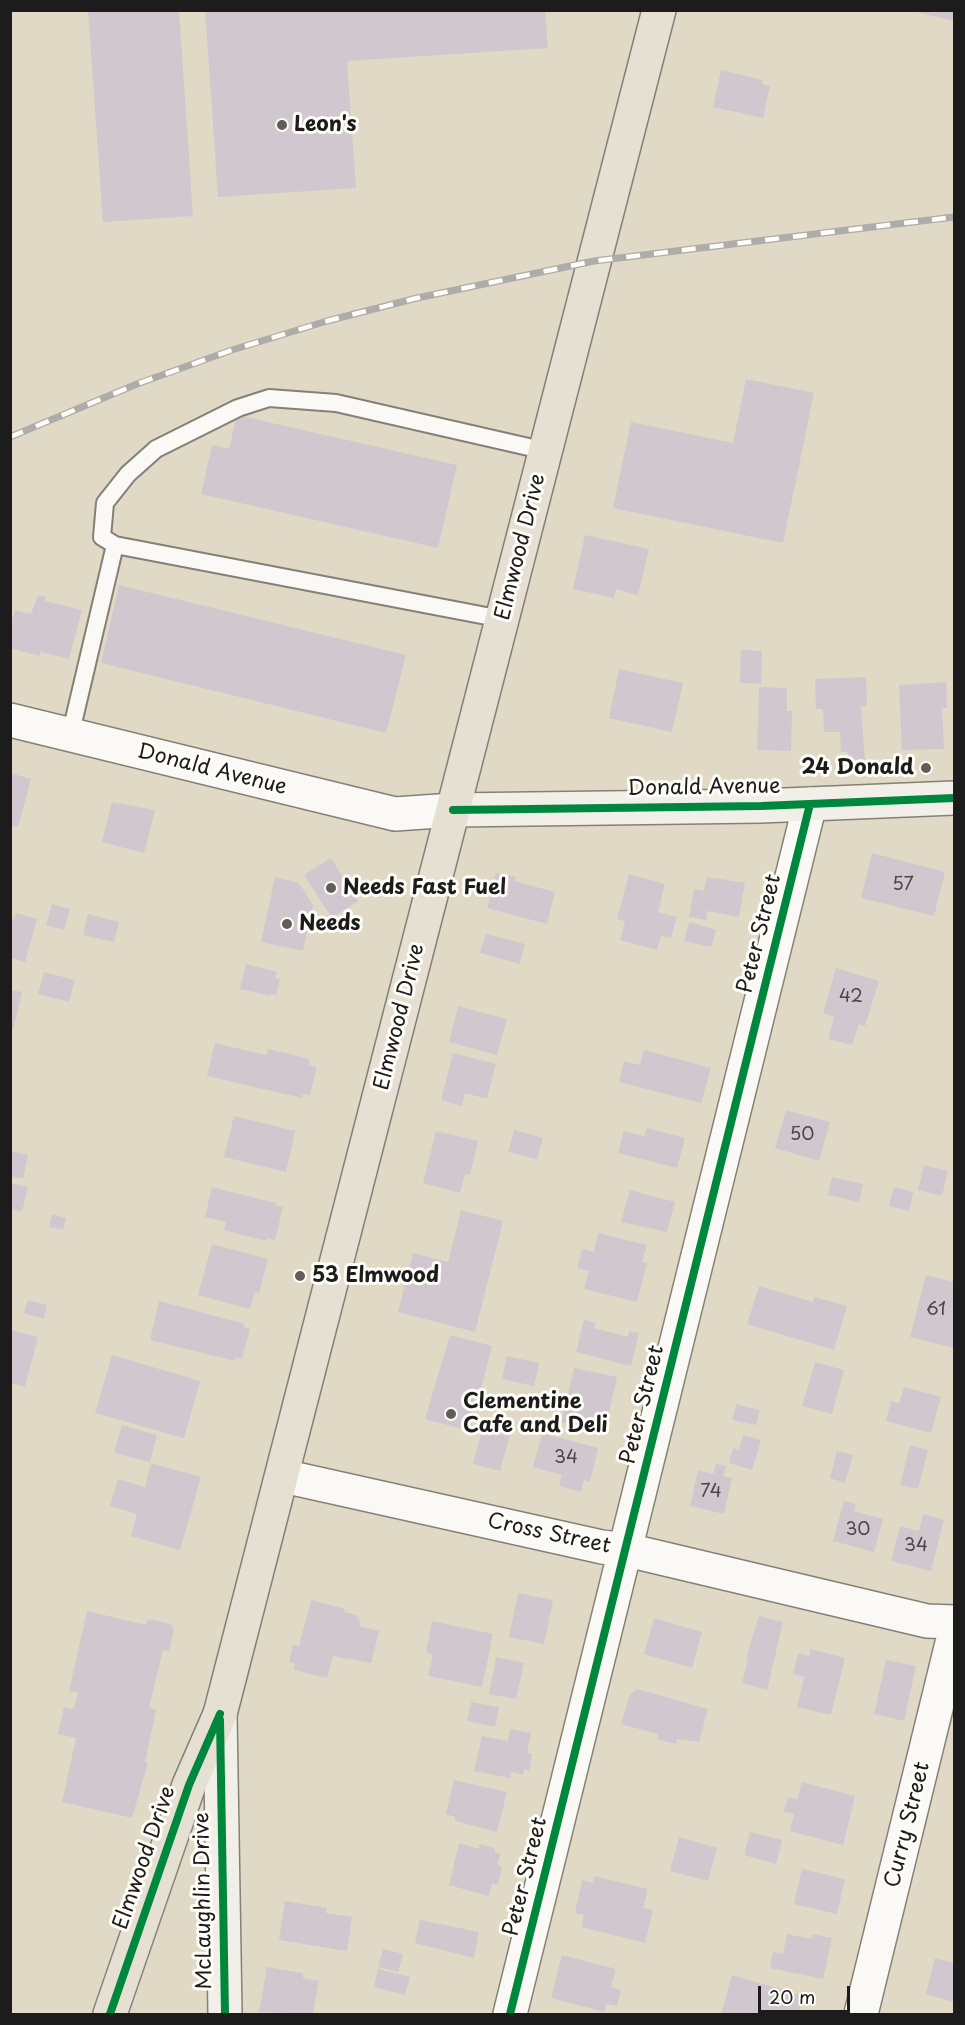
<!DOCTYPE html>
<style>
body{margin:0}
#map{position:relative;width:965px;height:2025px;overflow:hidden;background:#e0d9c6;font-family:"Playpen Sans",sans-serif}
canvas{display:block}
.frame{position:absolute;inset:0;border:12px solid #1c1c1c;pointer-events:none}
.scale{position:absolute;left:758px;top:1986px;width:92px;height:27px;box-sizing:border-box;border:3px solid #1c1c1c;border-top:0;padding-left:8px;font-size:18px;line-height:21px;white-space:nowrap;color:#1c1c1c;-webkit-text-stroke:4px #fdfcf7;paint-order:stroke}
</style>
<div id="map">
<canvas width="965" height="2025"></canvas>
<div class="frame"></div>
<div class="scale">20 m</div>
</div>
<script>
const context = document.querySelector('canvas').getContext('2d');
context.lineJoin = 'round';
function fill(path, color) { context.fillStyle = color; context.fill(path, 'evenodd'); }
const poly = rows => new Path2D(rows.map(r => 'M' + r).join(''));
function strokePath(path, color, width, dash) { context.strokeStyle = color; context.lineWidth = width; context.lineCap = dash ? 'butt' : 'round'; context.setLineDash(dash || []); context.stroke(path); }
function label(font, color, halo, rows, align = 'center') {
  context.font = font + ' "Playpen Sans",sans-serif'; context.lineWidth = 6; context.setLineDash([]); context.textBaseline = 'middle'; context.strokeStyle = halo; context.fillStyle = color; for (const [text, x, y, turn = 0] of rows) {
    context.save(); context.translate(x, y); context.rotate((+turn || 0) * Math.PI / 180); context.textAlign = isNaN(turn) ? turn : align; if (halo) context.strokeText(text, 0, 0); context.fillText(text, 0, 0); context.restore();
  }
}
const building = poly([
 [88,10,179,10,193,216,103,222],
 [205,10,545,10,548,48,347,61,356,188,218,197],
 [912,10,954,10,954,21,912,11],
 [721,70,763,80,762,84,770,86,763,118,713,107],
 [746,379,814,393,783,543,613,508,631,422,733,443],
 [237,415,457,465,438,548,201,494,212,445,229,449],
 [585,535,649,549,638,595,616,589,614,598,573,589],
 [119,585,406,655,386,733,101,663],
 [38,595,46,597,45,601,82,610,69,659,41,652,39,656,10,648,10,627,15,610,31,614],
 [741,650,762,651,761,684,740,683],
 [619,669,683,683,672,732,609,718],
 [866,677,867,706,861,707,865,760,849,760,848,752,841,752,840,732,824,732,823,709,816,709,815,679],
 [946,682,947,708,942,708,944,749,902,750,899,685],
 [759,687,787,688,787,711,792,711,791,751,757,750],
 [10,773,31,779,18,827,10,825],
 [112,802,155,810,144,853,102,842],
 [872,853,945,872,934,916,861,898],
 [331,858,358,901,332,918,304,875],
 [496,873,516,877,514,881,555,892,547,924,487,908],
 [629,874,665,884,658,912,677,917,671,938,661,936,657,950,620,940,625,921,617,919],
 [275,877,299,883,313,905,303,951,261,942],
 [707,877,745,883,739,917,707,911,706,920,689,917,694,889,704,891],
 [52,904,70,909,64,930,46,925],
 [16,913,37,919,25,962,10,958,10,918,14,919],
 [88,914,119,922,114,942,83,935],
 [689,922,716,930,711,947,684,941],
 [486,934,525,944,520,964,480,953],
 [246,964,277,972,275,978,280,979,276,995,271,994,271,996,240,989],
 [836,968,879,981,865,1026,859,1024,852,1045,828,1039,834,1017,823,1013],
 [44,972,75,980,69,1002,38,994],
 [10,990,22,992,13,1030,10,1029],
 [458,1006,507,1019,497,1055,449,1042],
 [215,1043,266,1055,268,1049,310,1059,309,1065,317,1067,310,1095,303,1094,302,1098,207,1076],
 [644,1050,711,1068,701,1103,619,1082,624,1061,640,1065],
 [453,1053,496,1064,487,1099,465,1093,462,1106,441,1100],
 [786,1110,830,1122,819,1161,775,1148],
 [234,1116,295,1131,286,1172,224,1157],
 [647,1128,685,1138,677,1168,618,1153,624,1131,644,1136],
 [514,1130,543,1138,537,1159,508,1152],
 [436,1131,478,1141,470,1175,465,1174,460,1193,423,1183],
 [10,1151,28,1155,23,1179,10,1176],
 [924,1165,948,1171,942,1196,918,1190],
 [832,1177,863,1184,859,1202,828,1195],
 [10,1183,28,1187,22,1212,10,1209],
 [212,1187,276,1203,275,1206,283,1207,275,1240,267,1238,266,1241,224,1230,226,1222,205,1217],
 [894,1187,913,1192,909,1211,889,1206],
 [630,1190,675,1202,667,1232,621,1222],
 [461,1210,503,1221,475,1332,398,1312,413,1253,448,1262],
 [52,1214,66,1218,63,1230,49,1227],
 [598,1233,647,1245,642,1262,647,1263,637,1302,584,1289,589,1271,577,1268,582,1249,594,1252],
 [212,1244,268,1259,259,1293,255,1292,250,1309,198,1295],
 [926,1275,954,1282,954,1348,910,1337],
 [759,1286,813,1302,814,1297,847,1306,834,1350,747,1324],
 [28,1300,47,1305,44,1319,24,1313],
 [159,1301,245,1324,244,1327,250,1329,242,1359,236,1357,235,1361,150,1340],
 [584,1320,596,1323,594,1328,628,1337,629,1331,639,1333,631,1366,576,1352],
 [10,1330,38,1337,25,1387,10,1383],
 [450,1335,492,1346,470,1431,425,1419],
 [112,1355,200,1381,184,1438,95,1413],
 [507,1356,539,1363,534,1386,502,1379],
 [815,1362,844,1370,832,1414,802,1406],
 [574,1368,617,1377,605,1431,561,1422],
 [904,1387,941,1397,931,1433,886,1421,891,1401,899,1403],
 [736,1404,760,1410,756,1425,732,1420],
 [122,1425,157,1435,150,1462,114,1453],
 [483,1426,510,1434,500,1471,473,1464],
 [542,1433,598,1448,590,1482,584,1480,581,1492,559,1486,562,1475,533,1467],
 [743,1435,761,1440,752,1470,729,1463,733,1448,739,1450],
 [910,1445,928,1450,918,1489,900,1485],
 [837,1451,853,1455,845,1483,830,1478],
 [151,1463,201,1477,180,1550,131,1536,137,1514,110,1506,118,1479,145,1487],
 [716,1464,726,1466,723,1476,732,1478,724,1514,690,1506,698,1470,713,1474],
 [844,1501,856,1504,854,1511,883,1519,874,1552,833,1541],
 [923,1514,944,1520,931,1571,891,1561,900,1526,919,1531],
 [518,1593,553,1600,544,1644,509,1637],
 [311,1600,345,1609,344,1612,357,1615,357,1619,360,1620,359,1626,379,1631,371,1663,333,1656,327,1678,294,1670,295,1663,289,1662,293,1645,299,1646],
 [87,1611,146,1625,148,1619,171,1624,174,1629,169,1651,163,1650,149,1708,156,1710,145,1762,148,1763,132,1818,62,1802,76,1738,58,1734,64,1707,74,1709,78,1692,69,1691],
 [759,1616,783,1622,767,1690,742,1683,748,1659,746,1658],
 [654,1618,702,1632,692,1668,644,1654],
 [432,1621,493,1634,482,1687,428,1676,433,1654,426,1653],
 [810,1649,845,1658,831,1715,797,1707,804,1677,793,1674,798,1653,809,1656],
 [496,1657,524,1663,516,1699,489,1694],
 [886,1660,916,1666,904,1721,874,1714],
 [637,1689,708,1709,699,1742,677,1739,676,1744,657,1739,658,1734,621,1724,630,1694],
 [471,1702,499,1707,495,1727,467,1721],
 [510,1729,531,1733,527,1753,532,1754,529,1771,524,1769,523,1775,511,1772,510,1778,474,1771,482,1736,508,1741],
 [454,1780,507,1792,497,1832,455,1821,455,1817,446,1814],
 [802,1782,855,1796,843,1845,790,1831,794,1814,784,1812,788,1797,797,1799],
 [750,1832,782,1840,776,1864,744,1855],
 [679,1837,717,1848,708,1881,670,1871],
 [459,1843,479,1849,479,1844,495,1848,494,1852,500,1854,497,1865,502,1867,498,1885,492,1883,489,1896,449,1885],
 [802,1869,845,1879,837,1914,794,1904],
 [594,1876,648,1889,643,1908,653,1910,645,1943,581,1927,584,1915,575,1913,582,1880,593,1883],
 [285,1901,327,1908,326,1913,352,1917,347,1951,279,1940],
 [420,1920,479,1932,474,1958,415,1943],
 [787,1934,811,1939,812,1934,832,1938,823,1979,770,1968,773,1952,783,1954],
 [383,1949,403,1954,398,1972,378,1967],
 [562,1955,616,1969,611,1987,621,1990,617,2006,606,2004,605,2012,551,1998],
 [935,1958,954,1963,954,2002,926,1994],
 [267,1967,303,1973,303,1978,319,1981,313,2014,259,2012],
 [378,1969,410,1977,405,1995,374,1987],
 [732,1975,804,1996,798,2014,721,2014]
]);
const lane = poly([
 [502,619,115,545,102,537,105,503,128,474,156,449,238,408,269,398,336,403,546,451],
 [70,736,115,545]
]);
const street = poly([
 [10,720,395,814,453,810],
 [283,1476,602,1547,627,1550,927,1621,954,1622],
 [510,2014,810,804],
 [861,2014,954,1635]
]);
const secondary = poly([
 [453,810,761,806,954,798],
 [220,1714,225,2014]
]);
const primary = poly([
 [110,2014,189,1785,220,1714,659,10]
]);
const rail = poly([
 [10,437,137,384,232,350,327,321,417,298,594,261,954,217]
]);
const cycleway = poly([
 [453,810,761,806,954,798],
 [220,1720,225,2014],
 [110,2014,189,1785,220,1714],
 [510,2014,810,804]
]);
const markers = [
 [282,125,6,"#615e58"],
 [926,768,6,"#615e58"],
 [331,888,6,"#615e58"],
 [287,924,6,"#615e58"],
 [300,1276,6,"#615e58"],
 [451,1414,6,"#615e58"]
];
const numberNames = [
 ["57",903,885],
 ["42",851,997],
 ["50",802,1135],
 ["61",936,1310],
 ["34",566,1458],
 ["74",711,1492],
 ["30",858,1530],
 ["34",916,1546]
];
const poiNames = [
 ["Leon's",294,125],
 ["24 Donald",914,768,"right"],
 ["Needs Fast Fuel",343,888],
 ["Needs",299,924],
 ["53 Elmwood",312,1276],
 ["Clementine",463,1402],
 ["Cafe and Deli",463,1426]
];
const streetNames = [
 ["Elmwood Drive",521,547,-76],
 ["Donald Avenue",212,770,14],
 ["Donald Avenue",704,788,-1],
 ["Peter Street",760,934,-76],
 ["Elmwood Drive",400,1017,-76],
 ["Peter Street",643,1405,-76],
 ["Cross Street",549,1534,12],
 ["Curry Street",908,1825,-76],
 ["Elmwood Drive",145,1858,-71],
 ["Peter Street",526,1877,-76],
 ["McLaughlin Drive",204,1901,-91]
];
fill(building, '#d0c8ce');
strokePath(lane, '#848077', 20);
strokePath(street, '#848077', 36);
strokePath(secondary, '#848077', 36);
strokePath(primary, '#848077', 36);
strokePath(lane, '#faf9f6', 16);
strokePath(street, '#faf9f6', 33);
strokePath(secondary, '#f2efe8', 33);
strokePath(primary, '#e6e0d2', 33);
strokePath(rail, '#adaca9', 7);
strokePath(rail, '#fdfcf7', 4.5, [14]);
strokePath(cycleway, '#00873e', 8);
for (const [x, y, r, color] of markers) { const dot = new Path2D(); dot.arc(x, y, r, 0, 2 * Math.PI); context.fillStyle = color; context.fill(dot); strokePath(dot, '#fdfcf7', 2); }
label('18px', '#494748', null, numberNames);
label('bold 21px', '#1c1c1c', '#fdfcf7', poiNames, 'left');
label('21px', '#1c1c1c', '#fdfcf7', streetNames);
</script>
